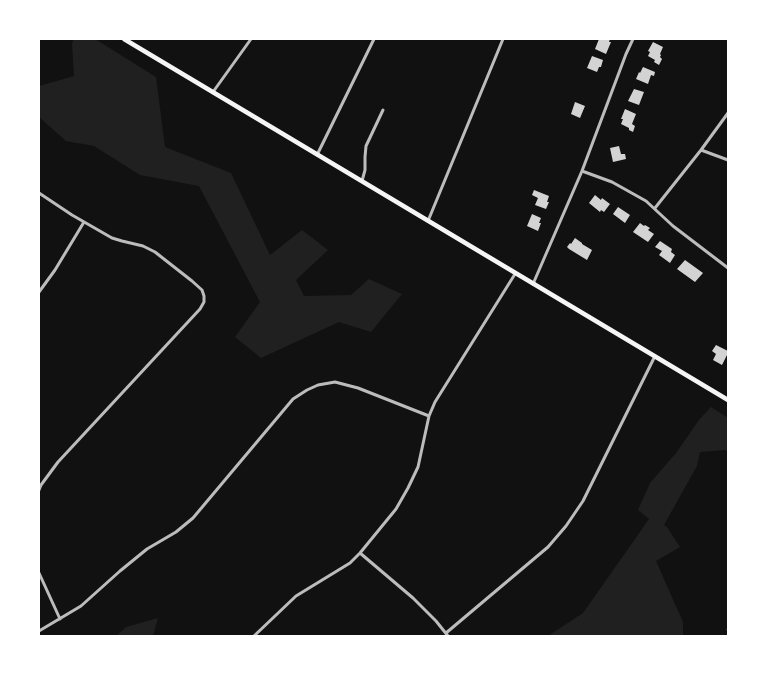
<!DOCTYPE html>
<style>
body{margin:0}
#map{position:relative;width:767px;height:675px;overflow:hidden;background:#111;font-family:Bitter,serif}
canvas{display:block}
.frame{position:absolute;inset:0;border:40px solid #fff;pointer-events:none}
</style>
<div id="map">
<canvas width="767" height="675"></canvas>
<div class="frame"></div>
</div>
<script>
const context = document.querySelector('canvas').getContext('2d');
context.lineJoin = 'round';
function fill(path, color) { context.fillStyle = color; context.fill(path, 'evenodd'); }
const poly = rows => new Path2D(rows.map(r => 'M' + r).join(''));
function strokePath(path, color, width, dash) { context.strokeStyle = color; context.lineWidth = width; context.lineCap = dash ? 'butt' : 'round'; context.setLineDash(dash || []); context.stroke(path); }
const green = poly([
 [74,39,95,39,156,77,165,147,231,173,270,255,302,230,328,250,296,280,304,296,351,295,369,279,402,294,371,332,339,322,261,358,235,337,260,302,199,186,140,175,94,146,66,141,39,117,39,86,74,76,72,43],
 [711,407,728,418,728,452,725,450,700,452,697,466,664,525,667,527,680,547,656,561,683,622,683,636,548,636,583,613,649,519,638,510,650,483,676,453,699,420],
 [158,618,153,636,116,636,126,627]
]);
const building = poly([
 [599,39,610,39,609,42,611,42,606,54,595,49],
 [653,42,663,47,660,54,661,55,660,57,662,59,659,65,654,62,655,60,648,56,650,52,648,51],
 [592,56,603,60,601,67,599,67,597,72,587,68],
 [643,67,655,72,654,76,651,75,648,84,636,79,639,72,640,73],
 [634,89,644,92,639,105,628,101],
 [575,102,585,106,580,118,571,114],
 [625,109,636,114,632,124,635,126,633,132,629,130,629,128,621,124,623,119,621,119],
 [619,146,621,154,625,154,626,159,613,162,610,148],
 [534,190,549,196,547,202,549,202,546,209,535,205,538,198,532,195],
 [595,195,601,200,602,198,610,204,604,212,601,210,600,212,589,203],
 [618,207,630,215,625,223,613,214],
 [532,214,541,218,539,223,541,223,538,231,527,226],
 [640,223,644,226,645,225,650,228,648,230,654,234,648,242,633,232],
 [575,238,582,243,582,244,592,250,587,260,569,249,567,247,570,243,571,244],
 [660,241,672,249,671,252,675,255,670,263,659,255,662,251,655,247],
 [685,260,703,273,695,282,677,269],
 [716,345,728,351,728,353,722,365,713,360,716,354,712,351]
]);
const service = poly([
 [727,630,728,631]
]);
const minor = poly([
 [213,92,251,39],
 [701,150,728,160],
 [317,155,374,39],
 [582,171,612,182,646,201,673,226,728,268],
 [362,181,365,170,365,157,366,146,383,110],
 [39,193,72,215,112,238,122,241,143,246,155,252,192,281,202,290,204,296,204,302,200,309,58,462,41,485,39,490],
 [655,208,701,150,728,113],
 [428,221,503,39],
 [533,284,582,171,626,54,633,39],
 [39,292,55,270,84,222],
 [360,553,413,598,436,621,448,636],
 [39,573,60,619],
 [39,631,81,606,120,571,147,549,176,532,193,518,293,399,307,390,318,385,335,382,358,388,429,416],
 [446,633,548,547,566,526,583,501,655,356],
 [254,636,296,596,350,563,360,553,396,509,408,488,418,467,429,416,435,402,515,274]
]);
const primary = poly([
 [124,39,728,400]
]);
fill(green, '#202020');
fill(building, '#d3d3d3');
strokePath(service, '#bcbcbc', 1);
strokePath(minor, '#bcbcbc', 3);
strokePath(primary, '#f5f5f5', 4.5);
</script>
